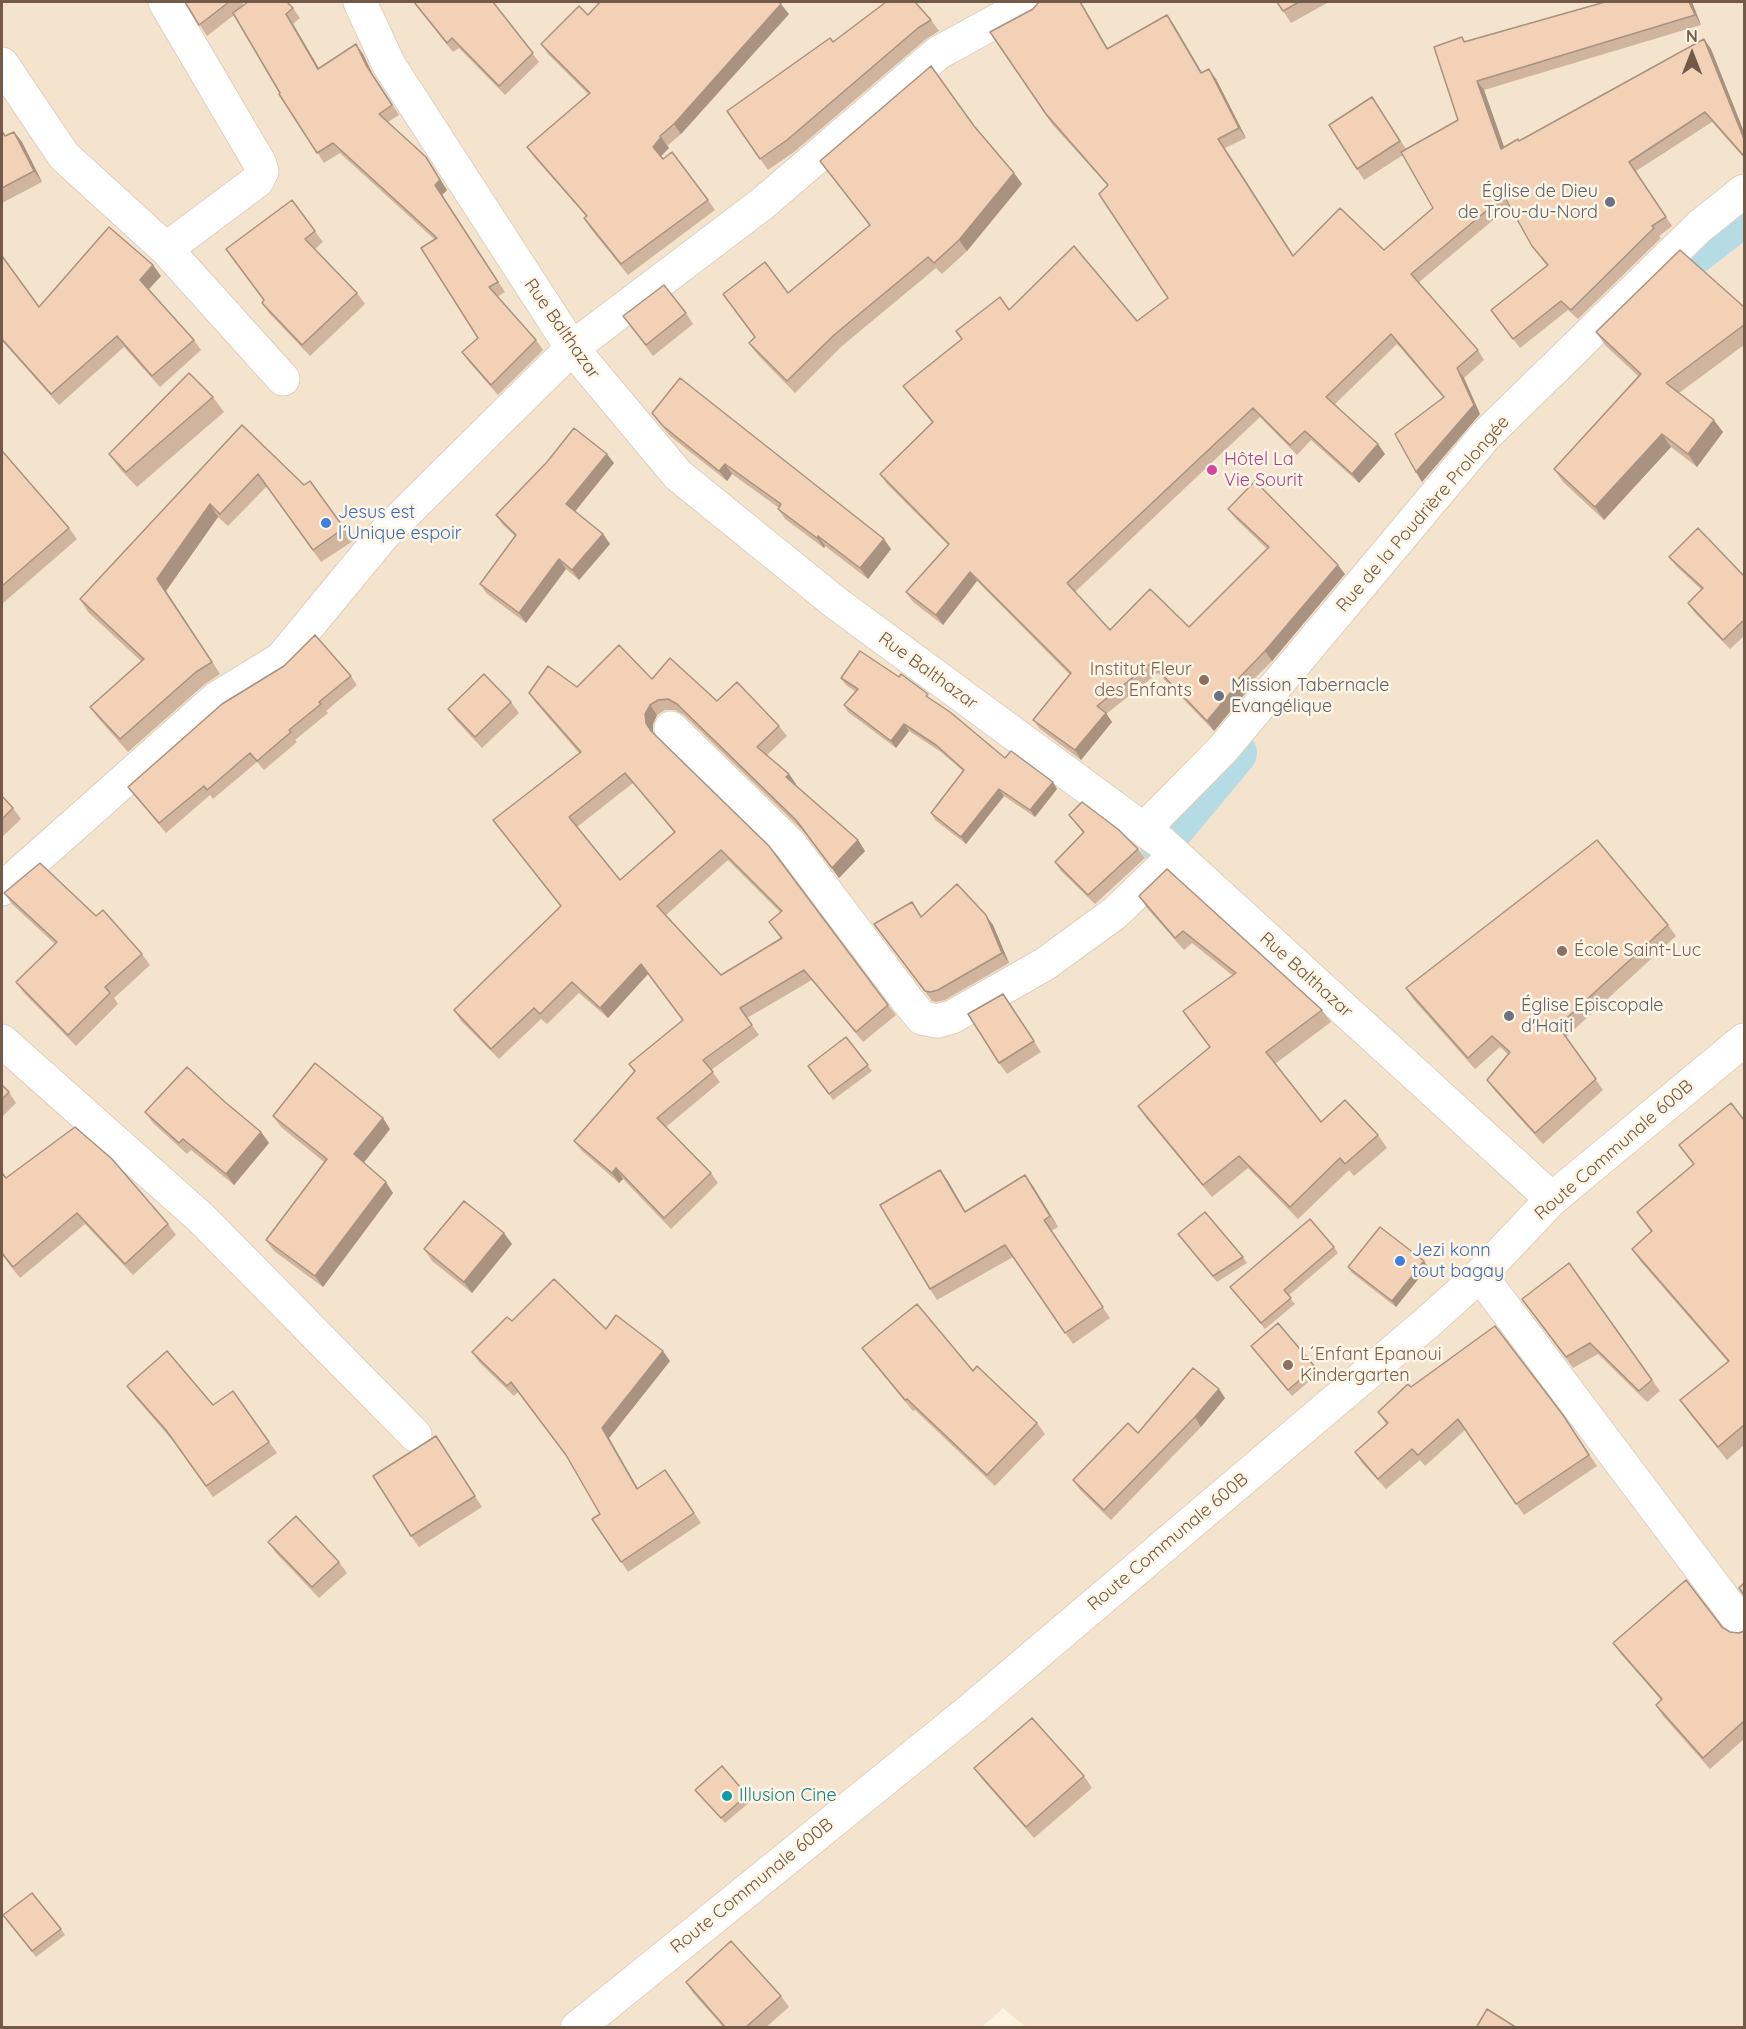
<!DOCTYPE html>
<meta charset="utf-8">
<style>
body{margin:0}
#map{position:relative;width:1746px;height:2029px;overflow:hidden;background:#fcf2e0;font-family:Quicksand,sans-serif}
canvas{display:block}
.frame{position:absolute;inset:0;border:3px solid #735947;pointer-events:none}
.north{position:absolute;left:1662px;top:24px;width:60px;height:60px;-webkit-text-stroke:4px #fff6e6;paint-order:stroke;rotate:0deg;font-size:16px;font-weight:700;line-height:24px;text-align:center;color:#735947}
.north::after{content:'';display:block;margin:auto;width:21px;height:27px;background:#735947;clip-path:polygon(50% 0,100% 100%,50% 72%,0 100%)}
</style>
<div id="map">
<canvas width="1746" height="2029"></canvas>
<div class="frame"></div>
<div class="north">N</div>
</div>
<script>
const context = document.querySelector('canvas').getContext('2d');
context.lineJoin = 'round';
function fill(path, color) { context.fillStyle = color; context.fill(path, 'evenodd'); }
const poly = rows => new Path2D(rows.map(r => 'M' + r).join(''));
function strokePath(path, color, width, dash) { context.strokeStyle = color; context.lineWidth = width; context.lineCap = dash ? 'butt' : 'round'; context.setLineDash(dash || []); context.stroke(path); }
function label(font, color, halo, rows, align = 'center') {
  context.font = font + ' Quicksand,sans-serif'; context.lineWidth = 5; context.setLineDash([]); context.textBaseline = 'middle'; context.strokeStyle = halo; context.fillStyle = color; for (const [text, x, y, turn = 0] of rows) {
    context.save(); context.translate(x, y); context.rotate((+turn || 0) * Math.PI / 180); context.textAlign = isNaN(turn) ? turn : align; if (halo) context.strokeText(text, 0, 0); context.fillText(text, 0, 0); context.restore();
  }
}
const residential = poly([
 [2,2,1744,2,1744,2027,1027,2028,1003,2008,981,2028,2,2028]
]);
const canal = poly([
 [1657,281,1744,214],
 [1161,842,1235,753]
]);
const street = poly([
 [165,2,259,162,262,171,257,181,166,249],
 [360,2,389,65,572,348,678,475,836,603,1161,842,1552,1199],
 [2,64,64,156,166,249,283,379],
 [671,728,790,844,908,1001,922,1018,937,1021,952,1017,1045,964,1115,913,1175,855],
 [1144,829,1223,749,1486,435,1699,227,1744,191],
 [2,889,217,698,281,659,384,534,572,348,762,204,938,53,1031,2],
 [2,1041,201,1218,415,1435],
 [1480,1275,1744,1626]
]);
const secondary = poly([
 [577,2028,968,1712,1428,1322,1480,1275,1552,1199,1744,1040]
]);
const wall = poly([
 [185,2,241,2,244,5,293,8,300,18,293,24,319,68,363,54,373,75,399,115,388,122,447,190,442,195,505,292,497,297,536,340,543,350,498,395,469,362,462,352,478,338,434,239,340,153,324,163,280,93,234,15,207,36],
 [413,2,493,2,539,62,505,95,459,48,453,52],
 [1277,2,1329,2,1291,23],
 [1605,2,1692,2,1701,25,1484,90,1504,147,1519,141,1704,39,1711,49,1744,132,1744,158,1712,122,1636,171,1672,226,1659,236,1661,238,1578,319,1568,310,1520,348,1491,310,1547,266,1532,246,1510,206,1418,283,1478,350,1484,360,1464,378,1480,414,1422,482,1416,472,1443,397,1397,344,1335,404,1385,454,1359,483,1311,440,1297,455,1260,417,1075,592,1110,630,1189,627,1267,549,1235,518,1228,509,1345,574,1272,661,1246,687,1248,690,1214,731,1158,673,1106,714,1112,722,1081,760,1040,729,1033,720,1070,675,977,581,943,625,913,602,906,592,948,545,887,484,880,474,932,422,903,386,962,339,956,331,1009,310,1137,321,1168,298,1108,186,1052,124,990,32,1108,49,1167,15,1202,73,1216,79,1246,138,1225,148,1294,256,1384,250,1433,208,1403,155,1364,180,1357,169,1372,97,1406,149,1458,120,1462,37,1465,41],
 [789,14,681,134,667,146,669,148,661,156,708,200,715,210,628,275,591,229,584,218,586,216,534,157,527,147,588,94,548,54,541,44,588,15],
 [931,20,939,31,926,39,794,152,768,170,727,111,833,42],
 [974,126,1014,173,1022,184,967,251,942,274,936,268,842,346,795,393,757,354,749,343,755,337,723,294,788,293,870,226,820,161],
 [2,131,5,136,14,132,22,142,42,182,2,203],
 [292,200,323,242,315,249,357,293,365,304,310,356,270,314,262,303,264,301],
 [2,256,39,307,161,276,149,289,194,340,201,350,160,387,124,347,59,405,2,341],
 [1744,307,1744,345,1679,393,1723,432,1697,467,1671,447,1604,520,1563,482,1554,469,1638,376,1605,345,1596,332],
 [686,313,693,324,653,356,623,316],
 [213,397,224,412,137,487,120,469,109,454],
 [652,413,891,549,868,579,825,546,824,548,785,519,778,509,779,508,732,474,727,481,670,436],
 [242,425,304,485,310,481,353,541,321,562,267,486,228,526,218,517,166,591,220,674,205,684,128,752,99,719,90,707,141,661,88,612,80,599],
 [2,453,69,528,77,539,2,604],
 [614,463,575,511,603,534,610,544,579,580,566,569,526,623,487,594,480,584,515,536,503,525,496,515],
 [1669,557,1744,576,1744,636,1730,649,1694,612,1688,603,1702,590,1676,566],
 [351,676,357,685,326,711,328,713,295,740,297,742,264,770,257,762,213,799,210,795,166,833,135,796,128,787],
 [841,678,933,701,1005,758,1057,789,1035,817,1004,796,966,844,935,820,931,813,963,771,941,752,909,731,896,748,848,712,844,705,856,692,846,685],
 [652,679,717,701,779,726,787,736,767,755,789,774,796,784,796,785,858,840,865,851,839,878,803,831,684,715,675,710,665,710,657,715,653,724,653,734,888,1005,896,1015,863,1042,812,980,747,1018,759,1035,711,1070,720,1082,666,1127,711,1173,718,1183,671,1229,623,1179,619,1183,582,1151,574,1141,634,1072,629,1064,683,1020,648,974,608,1018,579,993,547,1024,541,1019,499,1059,461,1021,454,1010,561,906,493,820,579,753,536,703,529,693],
 [633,783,674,832,620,880,577,827],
 [728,860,781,913,769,922,781,939,721,975,666,915],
 [511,702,519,713,482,748,456,720,448,709],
 [2,796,13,808,21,819,2,837],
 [1069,815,1138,849,1145,858,1095,904,1061,871,1055,862,1083,833],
 [4,893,96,916,142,954,150,965,114,998,118,1004,76,1046,24,993,16,982,55,944,12,904],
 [1139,896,1322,1010,1331,1022,1275,1064,1321,1122,1378,1135,1387,1148,1354,1176,1349,1170,1298,1219,1248,1168,1212,1197,1146,1118,1138,1106,1210,1048,1232,975,1192,943,1184,950,1147,908],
 [922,916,993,925,1009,963,945,1000,936,1002,932,1001,881,933],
 [1668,925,1676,936,1566,1037,1603,1090,1543,1144,1495,1091,1487,1080,1508,1054,1500,1047,1475,1069,1413,999,1406,988],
 [1003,994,1041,1052,1007,1074,999,1063],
 [846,1037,872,1071,833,1100,808,1066],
 [2,1085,9,1092,16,1103,2,1117],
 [225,1102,261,1132,269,1143,234,1185,191,1150,187,1154,153,1123,145,1112],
 [273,1116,390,1129,364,1162,393,1193,323,1287,274,1251,266,1240,324,1162,281,1127],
 [1744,1120,1744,1445,1727,1460,1689,1413,1680,1400,1728,1362,1641,1262,1632,1249,1651,1232,1637,1212,1693,1164,1679,1145],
 [940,1170,948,1181,965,1211,1025,1175,1058,1227,1051,1231,1110,1318,1073,1344,1013,1257,937,1300,930,1289],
 [2,1173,6,1178,168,1224,176,1235,133,1275,85,1224,20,1278,2,1255],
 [1178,1234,1243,1257,1247,1263,1217,1282],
 [512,1244,472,1293,432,1261,424,1249],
 [1334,1247,1338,1253,1288,1296,1295,1304,1265,1329,1230,1287],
 [1569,1263,1660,1391,1647,1402,1598,1354,1573,1368,1522,1299],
 [1348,1267,1428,1267,1396,1307,1352,1273],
 [512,1321,606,1329,670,1361,609,1438,638,1489,665,1470,701,1523,628,1572,592,1519,600,1514,568,1458,518,1392,514,1396,479,1362,472,1352],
 [1251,1346,1315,1367,1319,1373,1292,1396],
 [862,1348,973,1371,1037,1423,1045,1434,995,1486,915,1410,913,1411,870,1359],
 [127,1386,213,1405,233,1391,277,1453,213,1497,173,1441,135,1397],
 [1411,1387,1563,1415,1597,1466,1524,1515,1465,1430,1425,1466,1420,1460,1386,1489,1362,1463,1355,1452,1386,1424,1378,1412],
 [1219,1389,1225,1398,1201,1427,1111,1520,1080,1490,1073,1480,1138,1433],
 [436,1436,482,1507,419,1547,411,1536],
 [268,1542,339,1562,347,1573,319,1598,276,1553],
 [1722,1627,1730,1632,1739,1633,1744,1631,1744,1739,1710,1769,1663,1716,1656,1705,1661,1700,1621,1654,1613,1643],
 [974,1768,1084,1776,1092,1788,1034,1838,982,1779],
 [695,1790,747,1795,751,1801,725,1823],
 [7,1920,61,1929,65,1935,36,1957],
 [686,1982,781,1996,789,2007,765,2028,724,2028,693,1993]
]);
const shadedWall = poly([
 [1080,2,1081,2,1114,59,1107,49],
 [1689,2,1692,2,1701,25,1695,15],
 [781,4,789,14,681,134,674,124],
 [286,14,293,24,325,79,318,69],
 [1167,15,1174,25,1208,83,1201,73],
 [1704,39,1711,49,1744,132,1744,139],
 [356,44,363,54,373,75,399,115,366,65],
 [1209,69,1216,79,1246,138,1239,128],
 [1477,81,1484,90,1508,158,1501,149],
 [14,132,22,142,42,182,34,171],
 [661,137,669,148,660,157,653,147],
 [433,168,447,190,442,195,505,292,435,185],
 [1014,173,1022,184,967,251,959,240],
 [153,265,161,276,148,290,140,280],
 [1457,368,1464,378,1480,414,1422,482,1416,472],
 [1714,420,1723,432,1697,467,1688,454],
 [1662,434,1671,447,1604,520,1595,507],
 [1378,444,1385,454,1359,483,1352,474],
 [607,454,614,463,573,514,566,504],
 [725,464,732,474,727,481,719,471],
 [210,504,218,517,166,591,220,674,157,579],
 [603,534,610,544,579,580,572,570],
 [818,536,825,546,824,548,817,538],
 [884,539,891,549,868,579,860,568],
 [559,559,566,569,526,623,519,613],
 [1338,565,1345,574,1272,661,1265,651],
 [970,572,977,581,943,625,936,615],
 [1241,680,1248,690,1214,731,1207,721],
 [650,705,657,715,653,724,653,734,658,741,646,723,645,714],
 [1106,713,1112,722,1081,760,1075,750],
 [904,724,909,731,896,748,891,741],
 [789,774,796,784,794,788,786,777],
 [1053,782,1057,789,1035,817,1030,810],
 [999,789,1004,796,966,844,961,837],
 [858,840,865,851,839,878,832,868],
 [986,915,993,925,1009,963,1002,953],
 [641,964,648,974,608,1018,600,1008],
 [383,1118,390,1129,362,1165,354,1154],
 [261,1132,269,1143,234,1185,226,1174],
 [616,1168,623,1179,619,1183,612,1173],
 [940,1170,948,1181,972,1223,965,1212],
 [1025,1175,1033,1186,1058,1227,1050,1216],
 [386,1182,393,1193,323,1287,315,1276],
 [504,1233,512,1244,472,1293,464,1282],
 [1424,1261,1428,1267,1396,1307,1392,1301],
 [663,1351,670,1361,609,1438,644,1499,637,1489,602,1428],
 [1219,1389,1225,1398,1201,1427,1195,1417]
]);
const building = poly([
 [185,2,229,2,199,25,185,2],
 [248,2,287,2,293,8,286,14,318,69,356,44,366,65,392,105,379,114,426,157,440,180,435,185,498,282,489,287,536,340,491,385,462,352,478,338,421,248,437,238,333,143,317,153,279,94,280,93,233,13,248,2],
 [414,2,493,2,533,53,499,86,452,38,447,43,414,2],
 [600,2,779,2,781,4,674,124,660,136,661,137,653,147,663,159,672,152,708,200,621,264,584,218,587,216,527,147,590,93,541,44,579,6,588,15,600,2],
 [886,2,915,2,931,20,918,28,787,140,760,159,727,111,830,38,833,42,886,2],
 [1039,2,1080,2,1107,49,1167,15,1201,73,1209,69,1239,128,1218,139,1293,256,1340,208,1384,250,1433,208,1401,152,1458,120,1434,47,1462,37,1464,42,1605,2,1689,2,1695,15,1477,81,1501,149,1518,139,1519,141,1704,39,1744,139,1744,156,1705,112,1629,162,1666,217,1652,226,1654,228,1571,310,1561,301,1513,339,1491,310,1548,265,1532,246,1504,196,1411,274,1478,350,1457,368,1474,405,1416,472,1395,434,1444,397,1391,334,1326,397,1378,444,1352,474,1305,431,1290,445,1253,408,1067,583,1110,630,1150,589,1189,627,1269,547,1228,509,1255,481,1338,565,1265,651,1239,678,1241,680,1207,721,1151,663,1097,706,1106,713,1075,750,1033,720,1071,673,970,572,936,615,906,592,949,544,880,474,933,422,903,386,962,339,956,331,1000,297,1009,310,1074,246,1137,321,1168,298,1099,194,1108,185,1046,114,990,32,1033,9,1039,2],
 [1277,2,1299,2,1283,11,1277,2],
 [931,66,974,126,1014,173,959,240,934,263,928,257,834,335,787,381,749,343,755,337,723,294,765,262,788,293,870,225,820,161,931,66],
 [1372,97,1400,141,1357,169,1329,125,1372,97],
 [2,131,5,136,14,132,34,171,2,188,2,131],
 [292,200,315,231,305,239,357,293,302,345,262,303,264,300,226,249,292,200],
 [109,227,153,265,140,280,194,340,152,376,117,336,51,394,2,339,2,256,39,307,109,227],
 [1680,250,1744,307,1744,325,1666,383,1714,420,1688,454,1662,434,1595,507,1554,469,1641,374,1596,332,1680,250],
 [664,285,686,313,646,345,623,316,664,285],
 [189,373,213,397,126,472,109,454,189,373],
 [680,378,884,539,860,568,818,536,817,538,778,509,781,504,725,464,719,471,663,426,652,413,680,378],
 [242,425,304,485,310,481,344,528,313,550,258,474,220,514,210,504,157,579,212,662,196,672,120,739,90,707,144,659,80,599,242,425],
 [574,428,607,454,566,504,603,534,572,570,559,559,519,613,480,584,516,535,496,515,547,462,574,428],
 [3,452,69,528,2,586,2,453,3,452],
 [1698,528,1744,576,1744,620,1723,640,1688,603,1703,588,1669,557,1698,528],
 [315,635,351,676,319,702,321,704,289,730,291,732,257,761,250,753,207,790,204,786,159,823,128,787,222,704,284,666,315,635],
 [619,645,652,679,670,658,717,701,737,682,779,726,757,747,789,774,786,777,858,840,832,868,796,820,677,704,668,699,658,700,650,705,645,714,646,723,651,731,769,846,888,1005,856,1032,804,970,740,1008,752,1025,703,1060,713,1072,657,1118,711,1173,664,1218,616,1168,612,1173,574,1141,635,1071,629,1064,683,1020,641,964,600,1008,572,982,540,1014,534,1008,491,1049,454,1010,561,906,493,820,581,752,529,693,548,666,577,687,619,645],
 [625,773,675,832,620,880,569,817,625,773],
 [721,850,782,911,769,922,782,938,721,975,657,906,721,850],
 [860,651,899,677,901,674,928,694,926,696,950,712,1005,758,1011,751,1053,782,1030,810,999,789,961,837,931,813,964,770,936,745,904,724,891,741,844,705,858,689,841,678,860,651],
 [484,674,511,702,475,737,448,709,484,674],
 [2,796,13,808,2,819,2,796],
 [1082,802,1119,830,1138,849,1088,895,1055,862,1084,832,1069,815,1082,802],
 [1597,840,1668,925,1558,1026,1596,1079,1535,1133,1487,1080,1510,1052,1492,1036,1468,1058,1406,988,1597,840],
 [40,863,96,916,103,910,142,954,105,987,110,993,68,1035,16,982,57,942,4,893,40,863],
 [1167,869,1322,1010,1266,1052,1321,1122,1345,1100,1378,1135,1345,1164,1340,1158,1290,1207,1239,1156,1203,1185,1138,1106,1210,1047,1183,1011,1236,973,1183,931,1175,938,1139,896,1167,869],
 [957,884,986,915,1002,953,938,990,930,992,925,991,874,924,912,902,921,917,957,884],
 [1003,994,1034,1041,999,1063,968,1014,1003,994],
 [846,1037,868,1065,829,1094,808,1066,846,1037],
 [315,1063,383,1118,354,1154,386,1182,315,1276,266,1240,327,1159,273,1116,315,1063],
 [187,1067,225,1102,261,1132,226,1174,183,1139,179,1143,145,1112,187,1067],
 [2,1085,9,1092,2,1099,2,1085],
 [1731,1103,1744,1120,1744,1425,1718,1447,1680,1400,1729,1361,1632,1249,1652,1231,1637,1212,1694,1164,1679,1145,1731,1103],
 [75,1127,112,1159,168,1224,125,1264,77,1213,13,1267,2,1253,2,1173,6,1178,75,1127],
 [940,1170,965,1212,1025,1175,1050,1216,1044,1220,1103,1307,1065,1333,1005,1245,930,1289,880,1205,940,1170],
 [464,1201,504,1233,464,1282,424,1249,464,1201],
 [1205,1212,1243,1257,1213,1276,1178,1234,1205,1212],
 [1310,1219,1334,1247,1284,1290,1291,1298,1261,1323,1230,1287,1310,1219],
 [1380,1227,1424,1261,1392,1301,1348,1267,1380,1227],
 [1569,1263,1652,1380,1639,1391,1590,1343,1566,1357,1522,1299,1569,1263],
 [554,1279,606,1329,616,1315,663,1351,602,1428,637,1489,665,1470,694,1513,621,1562,592,1519,600,1514,566,1455,511,1382,507,1386,472,1352,507,1317,512,1321,554,1279],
 [917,1304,973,1371,977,1366,1037,1423,987,1475,907,1399,905,1400,862,1348,917,1304],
 [1278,1323,1315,1367,1288,1390,1251,1346,1278,1323],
 [1495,1326,1563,1415,1589,1455,1516,1504,1458,1419,1418,1455,1412,1449,1378,1479,1355,1452,1388,1423,1378,1412,1408,1384,1411,1387,1495,1326],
 [167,1351,213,1405,233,1391,269,1442,206,1486,166,1430,127,1386,167,1351],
 [1193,1368,1219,1389,1195,1417,1104,1510,1073,1480,1128,1423,1138,1433,1193,1368],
 [436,1436,475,1496,411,1536,373,1476,436,1436],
 [296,1516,339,1562,312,1587,268,1542,296,1516],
 [1686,1580,1722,1627,1730,1632,1739,1633,1744,1631,1744,1721,1703,1758,1656,1705,1662,1699,1613,1643,1686,1580],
 [1744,1583,1744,1595,1739,1588,1744,1583],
 [1032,1718,1084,1776,1026,1827,974,1768,1032,1718],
 [722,1766,747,1795,721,1818,695,1790,722,1766],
 [32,1893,61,1929,32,1951,3,1915,32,1893],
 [731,1941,781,1996,745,2028,726,2028,686,1982,731,1941],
 [1487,2009,1517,2028,1476,2028,1487,2009]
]);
const markers = [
 [1610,202,6,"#6b7280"],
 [1212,470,6,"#d1479c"],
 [326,523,6,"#3f7fe0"],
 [1204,680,6,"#8d6e63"],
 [1219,696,6,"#6b7280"],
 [1562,951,6,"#8d6e63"],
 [1509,1016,6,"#6b7280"],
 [1400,1261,6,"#3f7fe0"],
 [1288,1365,6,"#8d6e63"],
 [727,1796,6,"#0f9aa8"]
];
const worshipNames = [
 ["Église de Dieu",1598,192,"right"],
 ["de Trou-du-Nord",1598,213,"right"],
 ["Mission Tabernacle",1231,686],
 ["Evangélique",1231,707],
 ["Église Episcopale",1521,1006],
 ["d'Haiti",1521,1027]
];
const streetNames = [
 ["Rue Balthazar",562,329,55],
 ["Rue de la Poudrière Prolongée",1423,514,-49],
 ["Rue Balthazar",928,671,36],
 ["Rue Balthazar",1306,975,42],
 ["Route Communale 600B",1614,1150,-41],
 ["Route Communale 600B",1168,1542,-40],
 ["Route Communale 600B",752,1886,-39]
];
const hotelNames = [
 ["Hôtel La",1224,460],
 ["Vie Sourit",1224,481]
];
const shopNames = [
 ["Jesus est",338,513],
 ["l´Unique espoir",338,534],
 ["Jezi konn",1412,1251],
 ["tout bagay",1412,1272]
];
const educationNames = [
 ["Institut Fleur",1192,670,"right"],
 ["des Enfants",1192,691,"right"],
 ["École Saint-Luc",1574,951],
 ["L´Enfant Epanoui",1300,1355],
 ["Kindergarten",1300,1376]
];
const cultureNames = [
 ["Illusion Cine",739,1796]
];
fill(residential, '#f4e4ce');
strokePath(canal, '#b5dce5', 44);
strokePath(street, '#e0cfbc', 35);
strokePath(secondary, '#e5d0ba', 35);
strokePath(street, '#fff', 33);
strokePath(secondary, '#fff', 33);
fill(wall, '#d0b49d');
fill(shadedWall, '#a99280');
fill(building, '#f2d1b7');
strokePath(building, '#a99280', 1.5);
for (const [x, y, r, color] of markers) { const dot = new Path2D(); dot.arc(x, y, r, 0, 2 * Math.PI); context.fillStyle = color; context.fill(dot); strokePath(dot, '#fff6e6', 2); }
label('18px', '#5b616d', '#fff6e6', worshipNames, 'left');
label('18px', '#735947', '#fff6e6', streetNames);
label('18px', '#b23c85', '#fff6e6', hotelNames, 'left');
label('18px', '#366cbe', '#fff6e6', shopNames, 'left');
label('18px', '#785e54', '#fff6e6', educationNames, 'left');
label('18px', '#0d838f', '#fff6e6', cultureNames, 'left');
</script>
